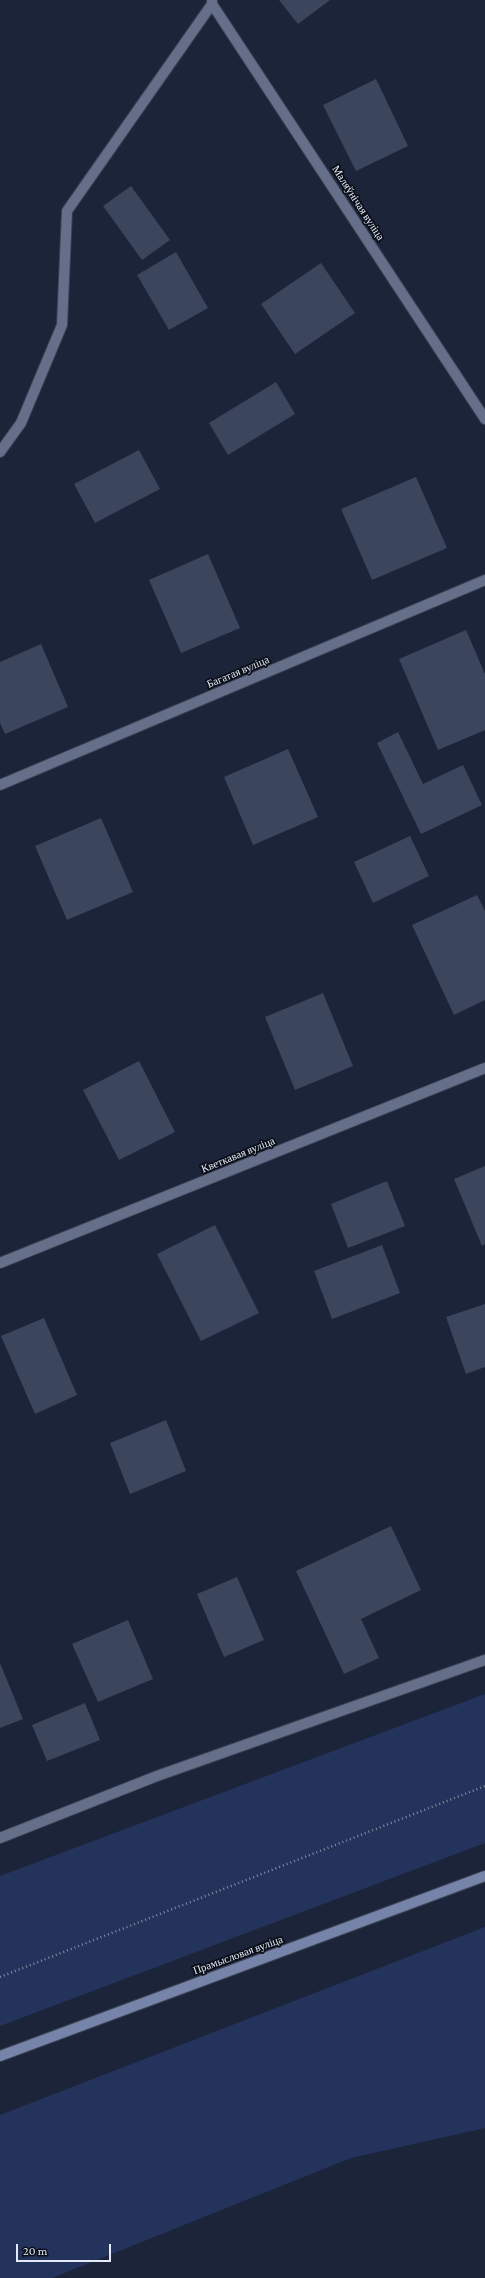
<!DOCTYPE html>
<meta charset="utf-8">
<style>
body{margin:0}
#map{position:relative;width:485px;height:2278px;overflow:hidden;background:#1c2439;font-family:"Crimson Pro",serif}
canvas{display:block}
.scale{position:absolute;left:16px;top:2244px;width:95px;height:18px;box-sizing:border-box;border:2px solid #e3e9f8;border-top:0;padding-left:5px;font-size:12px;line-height:14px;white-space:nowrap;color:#e3e9f8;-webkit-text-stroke:3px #0a0e17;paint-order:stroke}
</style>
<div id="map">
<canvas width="485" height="2278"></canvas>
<div class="scale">20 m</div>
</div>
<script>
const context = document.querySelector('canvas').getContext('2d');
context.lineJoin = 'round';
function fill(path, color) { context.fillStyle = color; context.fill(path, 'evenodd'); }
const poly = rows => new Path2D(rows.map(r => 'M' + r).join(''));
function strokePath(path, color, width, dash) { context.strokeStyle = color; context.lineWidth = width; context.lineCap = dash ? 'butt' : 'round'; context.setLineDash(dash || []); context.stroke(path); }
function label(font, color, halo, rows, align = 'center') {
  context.font = font + ' "Crimson Pro",serif'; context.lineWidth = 3.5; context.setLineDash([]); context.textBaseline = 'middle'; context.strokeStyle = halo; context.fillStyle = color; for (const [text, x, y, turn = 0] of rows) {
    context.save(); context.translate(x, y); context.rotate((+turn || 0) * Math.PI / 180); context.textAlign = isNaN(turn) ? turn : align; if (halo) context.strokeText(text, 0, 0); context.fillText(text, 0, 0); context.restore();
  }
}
const green = poly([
 [485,1694,485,1843,0,2026,0,1876],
 [485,1927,485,2128,351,2158,52,2278,0,2278,0,2115]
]);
const building = poly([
 [279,0,330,0,298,24],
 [376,79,408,146,356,171,323,105],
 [131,186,170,240,142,260,103,206],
 [176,252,208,308,169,330,137,275],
 [321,263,355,313,295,354,261,304],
 [276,382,295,414,228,455,209,423],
 [139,450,160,489,95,523,74,484],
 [416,477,447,548,372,580,341,509],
 [208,554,240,628,181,653,149,580],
 [466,630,485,674,485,730,438,750,399,659],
 [41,644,68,707,5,734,0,723,0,662],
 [398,732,423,784,463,765,482,805,421,834,377,743],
 [288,749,318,817,253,845,224,777],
 [101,818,133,892,67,920,35,846],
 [410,836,429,876,373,903,354,862],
 [477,895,485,911,485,1000,454,1015,412,925],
 [323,993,353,1066,295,1090,265,1017],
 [139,1061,175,1132,119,1160,83,1090],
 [485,1166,485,1244,482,1246,454,1179],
 [387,1181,405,1226,348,1248,331,1204],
 [215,1225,259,1313,201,1341,157,1254],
 [382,1245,400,1293,332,1319,314,1271],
 [485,1304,485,1367,466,1374,446,1317],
 [44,1318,77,1395,35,1414,1,1336],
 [166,1420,186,1471,130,1494,110,1443],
 [391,1526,421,1590,361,1619,379,1658,344,1674,296,1571],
 [237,1577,264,1640,224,1657,197,1594],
 [128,1620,153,1679,98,1702,72,1644],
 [0,1663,23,1719,0,1728],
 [85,1703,100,1740,47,1761,32,1725]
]);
const path = poly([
 [0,1977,485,1786]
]);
const lane = poly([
 [0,452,21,423,62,325,67,211,212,4]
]);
const street = poly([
 [212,0,212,4,485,419],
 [0,785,485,580],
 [0,1263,485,1068],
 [0,1838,157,1776,485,1660]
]);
const secondary = poly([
 [0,2056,485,1876]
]);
const streetNames = [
 ["Маляўнічая вуліца",358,203,57],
 ["Багатая вуліца",238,672,-23],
 ["Кветкавая вуліца",238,1155,-22],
 ["Прамысловая вуліца",238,1955,-20]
];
fill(green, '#24335c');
fill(building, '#3b455c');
strokePath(lane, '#3b4254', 12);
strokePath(street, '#3b4254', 12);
strokePath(secondary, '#3b4254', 12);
strokePath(path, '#868d9f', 2.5, [1, 3]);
strokePath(lane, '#656f89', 10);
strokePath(street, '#656f89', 10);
strokePath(secondary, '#7684a9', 10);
label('11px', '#e3e9f8', '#0a0e17', streetNames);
</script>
